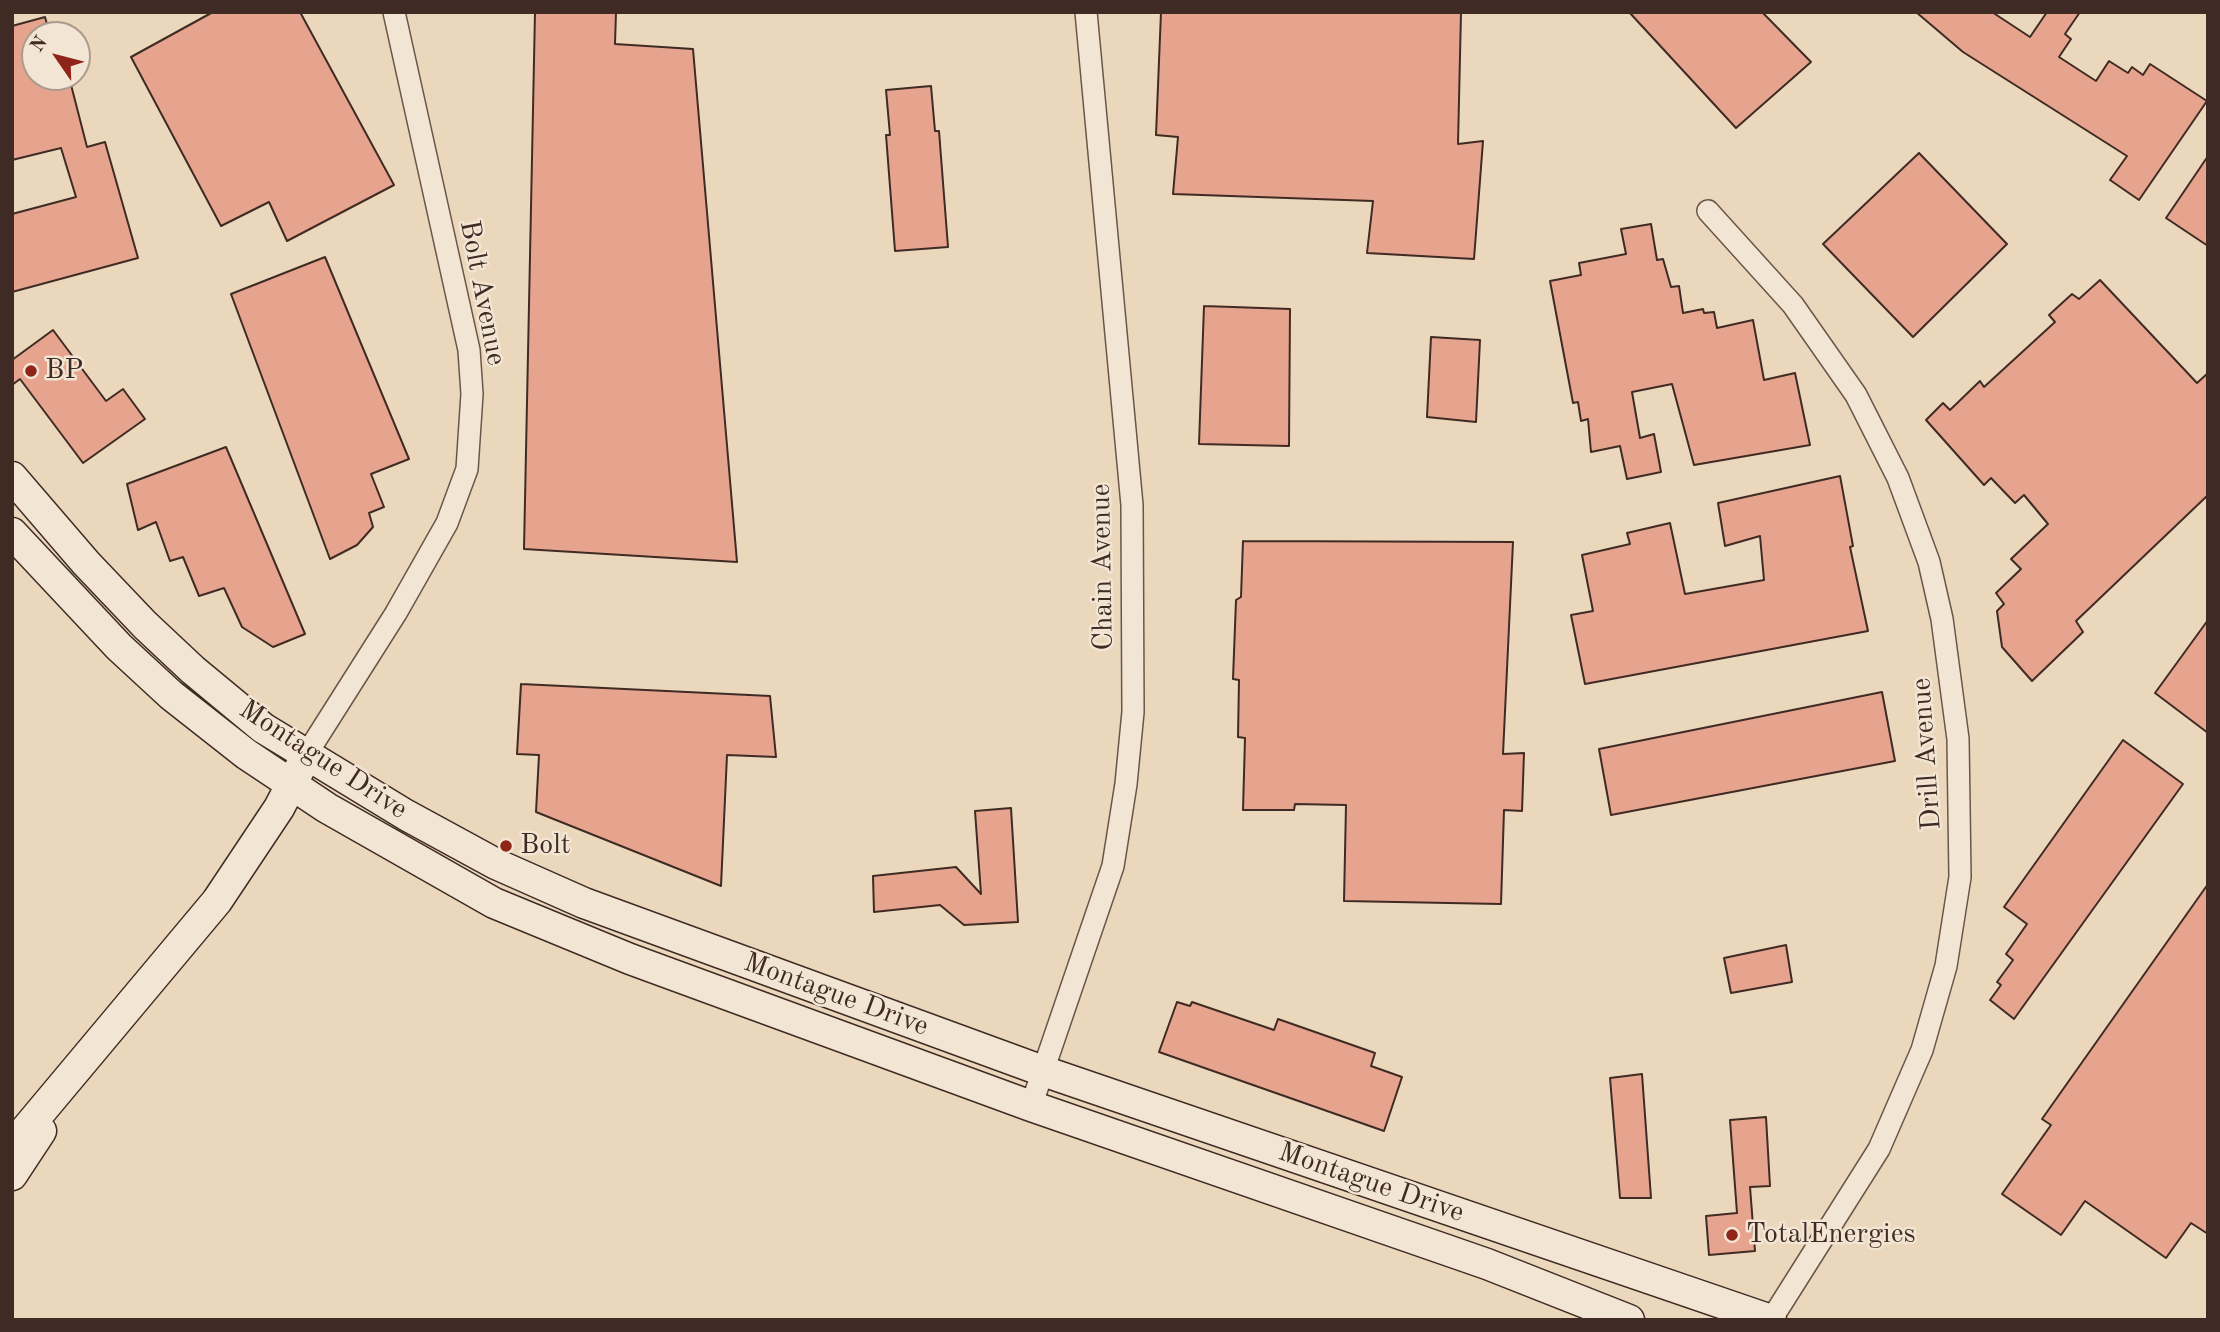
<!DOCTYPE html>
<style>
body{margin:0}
#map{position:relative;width:2220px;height:1332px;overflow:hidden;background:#ebd7bc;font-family:"Old Standard TT",serif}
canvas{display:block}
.frame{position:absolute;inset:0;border:14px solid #3f2b23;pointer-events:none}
.north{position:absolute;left:21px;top:21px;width:70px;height:70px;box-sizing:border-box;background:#f2e5d3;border:2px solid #aa9b8d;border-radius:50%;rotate:305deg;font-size:19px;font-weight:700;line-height:28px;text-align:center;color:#3f2b23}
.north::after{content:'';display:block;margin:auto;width:24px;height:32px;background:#8f2418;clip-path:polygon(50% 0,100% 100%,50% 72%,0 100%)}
</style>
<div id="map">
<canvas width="2220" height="1332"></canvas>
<div class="frame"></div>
<div class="north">N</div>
</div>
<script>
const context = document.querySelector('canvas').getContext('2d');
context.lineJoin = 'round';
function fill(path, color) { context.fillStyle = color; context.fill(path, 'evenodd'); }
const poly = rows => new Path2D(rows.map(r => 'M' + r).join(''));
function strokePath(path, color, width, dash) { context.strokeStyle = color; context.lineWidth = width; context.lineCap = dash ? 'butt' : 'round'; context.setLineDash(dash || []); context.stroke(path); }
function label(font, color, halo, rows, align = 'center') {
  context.font = font + ' "Old Standard TT",serif'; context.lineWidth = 5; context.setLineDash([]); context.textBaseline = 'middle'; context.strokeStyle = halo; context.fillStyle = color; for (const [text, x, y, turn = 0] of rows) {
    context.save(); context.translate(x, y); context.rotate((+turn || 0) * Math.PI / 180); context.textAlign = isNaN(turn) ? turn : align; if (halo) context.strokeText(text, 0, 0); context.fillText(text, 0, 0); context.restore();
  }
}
const building = poly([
 [213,12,300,12,394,185,287,241,269,202,221,226,131,57,213,12],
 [535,12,616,12,615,44,693,49,737,562,524,549,535,12],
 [1161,12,1461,12,1458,144,1483,141,1474,259,1367,253,1373,201,1173,194,1178,137,1156,135,1161,12],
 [1629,12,1762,12,1811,62,1736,128,1629,12],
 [1916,12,1992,12,2030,37,2047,12,2080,12,2065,34,2071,39,2059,57,2096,81,2109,61,2128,73,2132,67,2143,75,2150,64,2207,101,2139,200,2110,180,2127,156,1963,52,1916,12],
 [45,17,50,35,35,35,35,77,69,77,87,147,105,142,138,258,12,292,12,214,76,197,61,148,12,160,12,26,45,17],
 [931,86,935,131,939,131,948,247,895,251,886,135,890,135,886,90,931,86],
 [1919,153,2007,244,1913,337,1823,244,1919,153],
 [2208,156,2208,246,2166,218,2208,156],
 [1651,224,1657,260,1663,259,1671,287,1679,286,1683,313,1703,309,1704,313,1714,312,1717,328,1753,320,1764,380,1795,373,1810,445,1694,465,1672,384,1632,392,1640,438,1654,434,1661,472,1627,479,1620,446,1591,452,1588,419,1581,421,1578,402,1573,403,1550,281,1581,275,1579,263,1626,254,1621,229,1651,224],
 [325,257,409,459,371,474,384,507,369,513,373,527,357,545,330,559,231,294,325,257],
 [2100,280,2197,383,2208,373,2208,495,2076,621,2083,632,2032,681,2002,647,1997,611,2004,604,1996,593,2021,569,2011,559,2048,524,2024,495,2015,503,1991,478,1984,485,1926,420,1943,403,1950,410,1980,381,1984,387,2055,322,2049,315,2072,294,2079,299,2100,280],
 [1204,306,1290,309,1289,446,1199,444,1204,306],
 [53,330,106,401,123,389,145,419,83,463,20,379,12,385,12,360,53,330],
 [1431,337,1480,340,1476,422,1427,417,1431,337],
 [226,447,305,634,273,647,242,627,224,588,199,596,183,557,170,561,156,522,138,530,127,484,226,447],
 [1840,476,1853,546,1850,547,1868,631,1585,684,1571,615,1593,611,1582,555,1630,544,1627,533,1670,523,1685,594,1764,580,1760,536,1725,546,1718,503,1840,476],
 [1243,541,1513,542,1503,754,1524,753,1522,811,1504,810,1501,904,1344,901,1346,805,1295,804,1294,810,1243,810,1245,738,1238,737,1239,680,1233,679,1236,600,1241,597,1243,541],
 [2208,620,2208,733,2155,693,2208,620],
 [521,684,770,696,776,757,727,755,721,886,536,812,539,755,517,754,521,684],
 [1882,692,1895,761,1611,815,1599,749,1882,692],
 [2123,740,2183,784,2014,1019,1990,1000,2001,985,1997,982,2013,960,2006,954,2027,924,2004,907,2123,740],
 [1011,808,1018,922,964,925,940,905,874,912,873,876,956,867,981,894,975,811,1011,808],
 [2208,884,2208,1234,2191,1223,2166,1258,2085,1201,2061,1235,2002,1194,2051,1125,2042,1119,2208,884],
 [1786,945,1792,982,1731,993,1724,958,1786,945],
 [1177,1002,1190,1006,1192,1002,1274,1030,1278,1019,1375,1053,1371,1066,1402,1077,1384,1131,1159,1052,1177,1002],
 [1642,1074,1651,1198,1620,1198,1610,1078,1642,1074],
 [1766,1117,1770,1186,1750,1187,1755,1251,1709,1255,1706,1216,1737,1213,1730,1120,1766,1117]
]);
const street = poly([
 [1708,211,1793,305,1856,395,1898,478,1929,562,1942,619,1958,739,1960,877,1946,966,1922,1050,1879,1149,1771,1320],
 [306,755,396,613,447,523,467,469,472,394,469,350,394,12],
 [1031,1106,1113,866,1126,784,1133,712,1132,505,1086,12]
]);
const secondary = poly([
 [12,477,86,563,145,625,193,670,263,728,406,815,496,864,584,903,1043,1071,1771,1320],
 [12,533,119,647,171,695,246,754,327,808,494,903,630,959,1031,1106,1487,1264,1629,1320],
 [12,1146,217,901,279,808,300,768],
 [12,1175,41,1131]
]);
const markers = [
 [31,371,7,"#8f2418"],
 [506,846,7,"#8f2418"],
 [1732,1235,7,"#8f2418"]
];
const streetNames = [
 ["Bolt Avenue",482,293,79],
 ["Chain Avenue",1103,567,-91],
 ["Drill Avenue",1927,754,-94],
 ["Montague Drive",323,760,33],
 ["Montague Drive",836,995,20],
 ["Montague Drive",1371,1183,19]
];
const poiNames = [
 ["BP",45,371],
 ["Bolt",520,846],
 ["TotalEnergies",1746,1235]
];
fill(building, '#e6a48f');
strokePath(building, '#3f2b23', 2);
strokePath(street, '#6a5649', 24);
strokePath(secondary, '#3f2b23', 33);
strokePath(street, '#f2e5d3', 21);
strokePath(secondary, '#f2e5d3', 30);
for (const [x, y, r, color] of markers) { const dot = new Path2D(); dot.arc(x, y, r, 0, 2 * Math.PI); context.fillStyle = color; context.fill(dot); strokePath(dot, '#f2e5d3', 2.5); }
label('28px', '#3f2b23', '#f2e5d3', streetNames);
label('28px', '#3f2b23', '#f2e5d3', poiNames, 'left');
</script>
